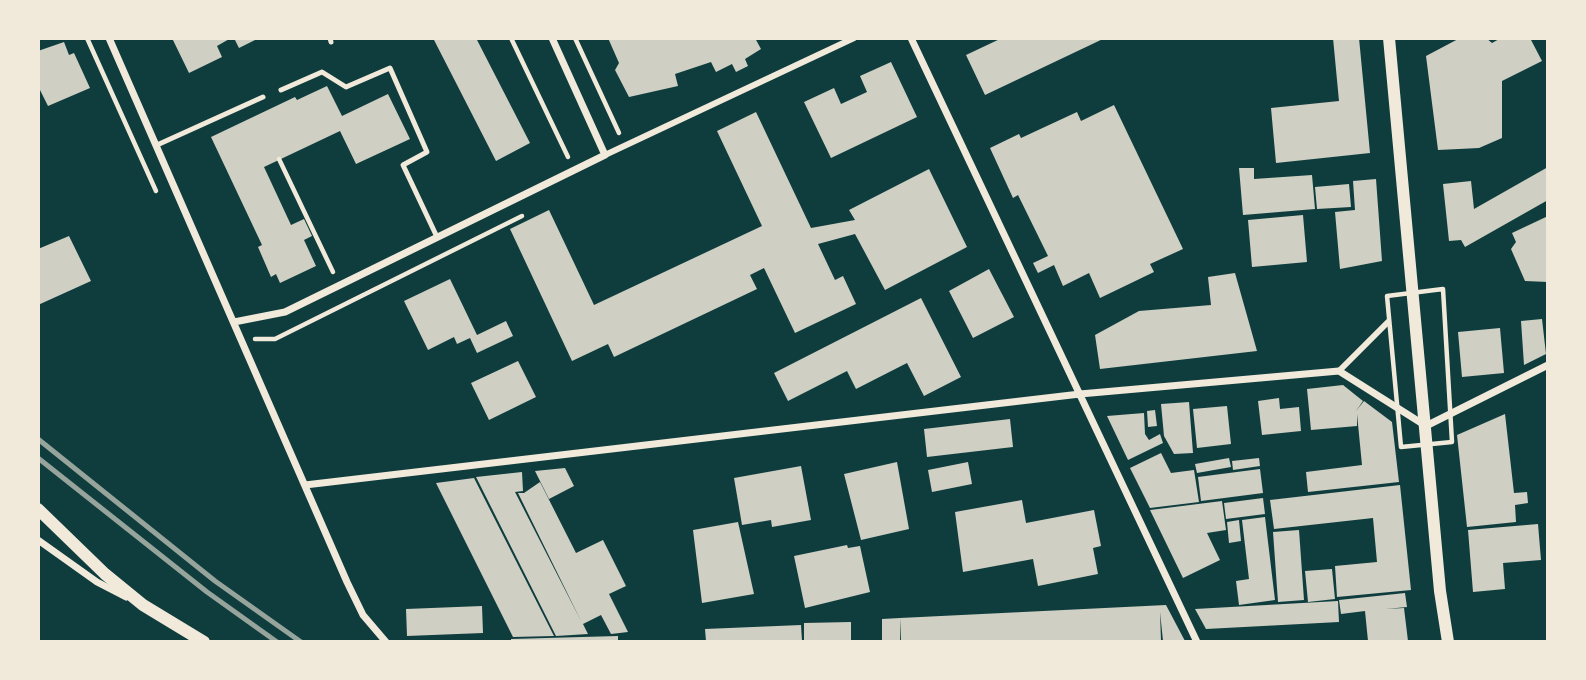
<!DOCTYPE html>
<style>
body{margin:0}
#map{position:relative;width:1586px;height:680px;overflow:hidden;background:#0f3d3e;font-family:"Asap Condensed",sans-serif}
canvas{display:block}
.frame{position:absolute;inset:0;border:40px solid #f1e9da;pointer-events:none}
</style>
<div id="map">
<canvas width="1586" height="680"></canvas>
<div class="frame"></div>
</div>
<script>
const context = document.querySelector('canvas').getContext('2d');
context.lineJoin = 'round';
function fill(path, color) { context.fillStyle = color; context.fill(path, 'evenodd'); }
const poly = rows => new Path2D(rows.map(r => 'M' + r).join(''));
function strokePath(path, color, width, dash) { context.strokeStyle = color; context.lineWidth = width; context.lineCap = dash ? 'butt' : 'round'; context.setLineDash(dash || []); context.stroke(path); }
const building = poly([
 [172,38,231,38,217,46,222,57,189,73],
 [234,38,259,38,239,48],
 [433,38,476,38,530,143,496,161],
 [608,38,755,38,761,49,745,59,748,66,736,72,732,64,716,72,711,62,675,74,678,86,629,97,615,70,619,63],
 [1002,38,1105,38,985,95,966,55],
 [1333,38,1359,38,1370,153,1276,163,1271,108,1339,101],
 [1460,38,1486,38,1492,43,1501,38,1530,38,1542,61,1502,81,1502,138,1479,148,1438,150,1426,56],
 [64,42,69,55,74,53,90,88,48,106,38,86,38,51],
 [891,62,917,117,831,158,804,102,834,88,841,104,867,92,860,76],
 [327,86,342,116,388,94,410,139,356,164,340,131,264,167,291,225,304,219,312,236,304,240,316,266,280,283,276,274,271,277,258,247,262,245,211,137,295,97,297,100],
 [1114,105,1183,249,1150,264,1154,272,1100,298,1089,273,1063,286,1054,265,1038,273,1033,263,1048,256,1018,195,1013,198,990,148,1019,134,1021,138,1077,112,1081,121],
 [756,112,811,228,855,220,849,210,929,169,967,247,885,290,855,234,818,244,835,280,843,276,856,304,795,333,764,268,750,275,757,289,614,357,608,344,572,361,510,229,549,210,594,305,762,226,717,131],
 [1548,167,1548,200,1465,247,1461,240,1449,241,1443,184,1471,181,1474,209],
 [1239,168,1254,168,1254,179,1312,175,1315,209,1243,215],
 [1376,179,1382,261,1340,269,1335,212,1355,210,1353,181],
 [1349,184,1351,207,1317,209,1315,187],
 [1303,215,1307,262,1252,267,1248,220],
 [1548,216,1548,282,1525,281,1511,249,1516,242,1512,233],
 [69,236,91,281,38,305,38,249],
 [989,269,1014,317,973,338,949,291],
 [1235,273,1257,351,1100,369,1095,335,1139,311,1211,305,1208,277],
 [450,279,477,335,506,321,513,336,477,353,470,338,457,344,454,337,428,350,404,301],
 [921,298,961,377,924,396,907,363,856,389,847,371,788,401,774,373],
 [1542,319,1546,354,1524,365,1521,321],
 [1500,328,1504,373,1462,377,1458,332],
 [518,361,536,397,489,420,471,383],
 [1343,385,1363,401,1356,411,1364,401,1392,422,1399,482,1308,492,1306,472,1362,465,1357,414,1357,426,1311,430,1307,389],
 [1279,398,1280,409,1299,407,1301,431,1262,435,1258,401],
 [1189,402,1193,453,1174,454,1164,436,1161,404],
 [1227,406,1231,444,1197,448,1193,409],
 [1155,410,1157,426,1148,427,1147,411],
 [1144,413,1145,434,1149,440,1160,434,1163,443,1128,460,1107,416],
 [1505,414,1514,493,1527,492,1528,503,1515,505,1516,522,1467,527,1457,435],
 [1010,419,1013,447,927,457,924,429],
 [1161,453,1171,473,1194,470,1199,502,1150,508,1130,468],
 [1229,458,1231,467,1197,473,1195,464],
 [1259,458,1260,466,1233,470,1232,461],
 [897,462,909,529,861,540,844,474],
 [968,462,972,484,932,492,928,470],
 [801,466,811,520,772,527,771,520,742,525,734,478],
 [565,468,574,486,549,499,535,471],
 [1260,469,1263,493,1201,501,1198,477],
 [522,472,523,491,515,492,581,621,518,493,524,493,540,482,576,553,603,540,626,586,609,594,628,632,611,634,601,615,583,624,588,634,556,636,476,477],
 [474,478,554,636,513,637,436,483],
 [1400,485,1411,590,1337,597,1335,566,1377,562,1373,518,1274,529,1270,500],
 [1263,498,1265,514,1226,519,1224,503],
 [1022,500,1026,523,1094,510,1101,546,1093,548,1098,574,1038,586,1033,559,963,572,955,512],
 [1222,501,1226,530,1207,533,1220,560,1183,578,1150,510],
 [1265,517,1275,600,1239,605,1236,581,1249,579,1242,520],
 [1239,520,1241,541,1229,543,1227,522],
 [738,522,754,594,702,603,693,530],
 [1538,524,1541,560,1503,563,1505,589,1473,592,1468,530],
 [1299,530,1304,600,1278,602,1273,532],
 [847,545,848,548,860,546,870,592,805,608,794,556],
 [1332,569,1335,599,1308,602,1305,571],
 [1405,593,1407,607,1386,609,1404,608,1408,641,1368,641,1365,611,1341,614,1339,600],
 [1338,601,1339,622,1206,629,1195,609],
 [1166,605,1185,641,1163,641,1160,612,1161,641,901,641,900,618],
 [482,606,483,633,407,636,406,609],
 [900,618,900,641,882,641,882,619],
 [851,622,851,641,804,641,804,623],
 [801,625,802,641,706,641,705,629],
 [618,636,618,641,511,641,511,639]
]);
const path = poly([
 [87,38,156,191],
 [511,38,568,157],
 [575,38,619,133],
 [279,159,333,272],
 [1443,289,1452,442,1401,447,1387,296,1443,289],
 [255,339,275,339,522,216]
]);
const service = poly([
 [330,38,331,42],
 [281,90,322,72,346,87,390,68,427,152,403,165,437,237],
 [157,145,263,97]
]);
const pedestrian = poly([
 [605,155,854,38],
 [1339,371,1388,322]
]);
const minor = poly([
 [109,38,347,582,363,615,386,642],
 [911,38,1197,642],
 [234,322,285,312,605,155,552,38],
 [305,485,1080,394,1339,371,1426,426,1548,365],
 [38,540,97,582,126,597]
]);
const tertiary = poly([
 [1389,38,1440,591,1448,642],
 [38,509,105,574,143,605,204,642]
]);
const rail = poly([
 [38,439,215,581,301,642],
 [38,458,207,592,277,642]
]);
fill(building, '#cfcfc3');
strokePath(path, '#f1e9da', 4.5);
strokePath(service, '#f1e9da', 5);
strokePath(pedestrian, '#f1e9da', 6);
strokePath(minor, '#f1e9da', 7);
strokePath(tertiary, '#f1e9da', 12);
strokePath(rail, '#97a49c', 5);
</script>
